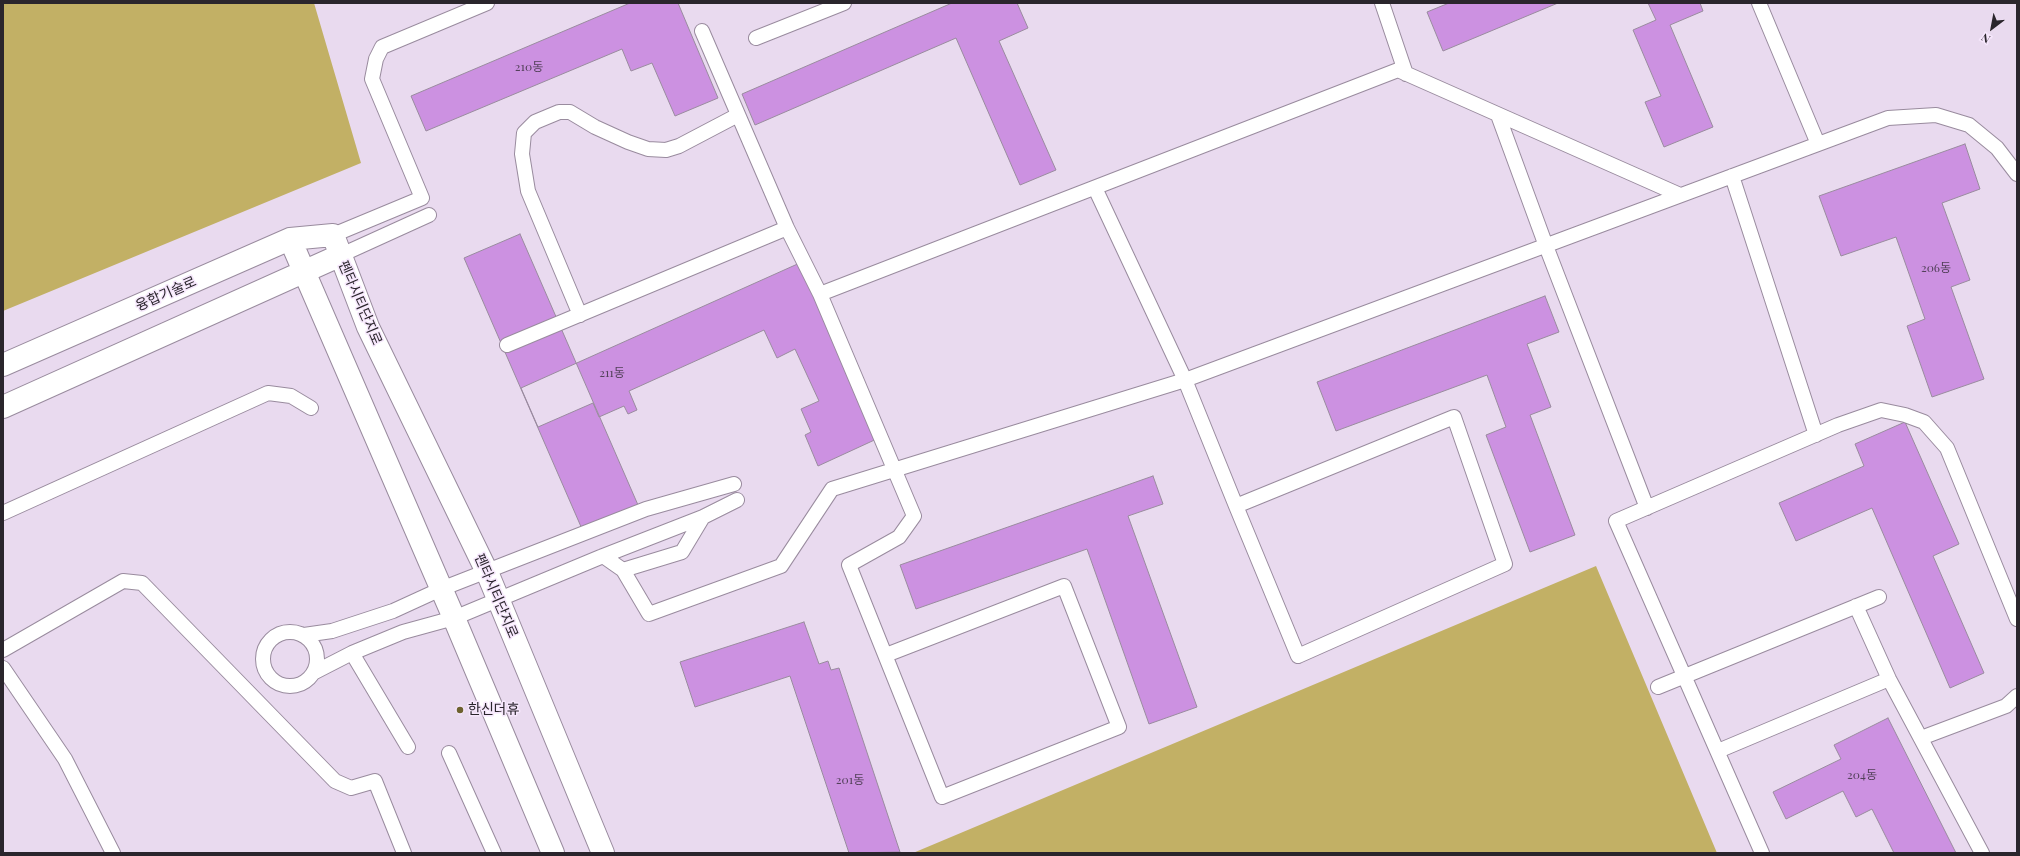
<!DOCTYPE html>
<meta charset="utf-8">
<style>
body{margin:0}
#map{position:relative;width:2020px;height:856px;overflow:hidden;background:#e9daef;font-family:"Playfair Display",serif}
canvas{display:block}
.frame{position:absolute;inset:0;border:4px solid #2a252c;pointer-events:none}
.north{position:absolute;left:1972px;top:8px;width:40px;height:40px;-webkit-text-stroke:3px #f6e7fc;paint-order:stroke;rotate:212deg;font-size:11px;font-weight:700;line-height:16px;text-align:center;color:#2a252c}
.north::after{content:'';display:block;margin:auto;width:14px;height:18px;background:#2a252c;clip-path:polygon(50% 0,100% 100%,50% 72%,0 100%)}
</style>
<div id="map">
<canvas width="2020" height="856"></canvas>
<div class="frame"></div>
<div class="north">N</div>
</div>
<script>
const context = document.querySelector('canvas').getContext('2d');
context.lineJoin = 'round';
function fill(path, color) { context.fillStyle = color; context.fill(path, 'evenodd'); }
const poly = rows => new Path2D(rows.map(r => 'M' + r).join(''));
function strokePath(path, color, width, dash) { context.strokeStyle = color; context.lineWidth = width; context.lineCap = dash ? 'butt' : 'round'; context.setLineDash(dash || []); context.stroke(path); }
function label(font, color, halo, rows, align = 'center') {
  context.font = font + ' "Playfair Display","Noto Sans KR",serif'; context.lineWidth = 3; context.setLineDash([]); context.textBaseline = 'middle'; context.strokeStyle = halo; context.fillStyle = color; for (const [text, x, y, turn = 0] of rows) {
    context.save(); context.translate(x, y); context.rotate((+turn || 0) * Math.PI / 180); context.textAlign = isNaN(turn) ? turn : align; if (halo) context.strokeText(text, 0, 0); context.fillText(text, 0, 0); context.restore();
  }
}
const green = poly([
 [3,3,314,3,361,163,3,311],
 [1596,566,1717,853,913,853]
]);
const building = poly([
 [630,3,678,3,718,98,675,116,652,63,631,71,622,49,426,131,411,96,630,3],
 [952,3,1017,3,1028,28,999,41,1056,170,1020,185,956,38,755,125,742,94,952,3],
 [1449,3,1558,3,1443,51,1427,12,1449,3],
 [1648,3,1700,3,1703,11,1670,25,1713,127,1664,147,1645,102,1661,96,1633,30,1656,20,1648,3],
 [1965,144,1980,189,1942,203,1970,280,1951,287,1984,379,1932,397,1907,326,1925,319,1896,237,1841,256,1819,196,1965,144],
 [520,234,638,505,582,529,464,258,520,234],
 [802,262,881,437,818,466,805,435,811,432,801,409,819,401,795,349,777,358,764,330,629,391,637,410,628,414,624,406,599,417,593,403,538,427,521,388,802,262],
 [1545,296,1559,332,1527,344,1551,407,1530,415,1575,535,1530,552,1486,435,1506,427,1487,375,1336,431,1317,382,1545,296],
 [1905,422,1959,544,1933,556,1984,673,1950,688,1872,508,1796,541,1779,503,1864,466,1855,444,1905,422],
 [1153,476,1163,504,1128,516,1197,707,1149,724,1087,549,916,609,900,565,1153,476],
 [804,622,819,664,828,661,831,670,839,668,900,852,849,853,790,676,695,707,680,662,804,622],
 [1888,718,1956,853,1894,853,1872,809,1856,817,1843,791,1786,819,1773,792,1841,759,1834,745,1888,718]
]);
const lane = poly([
 [1382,3,1406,74],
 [1759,3,1818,144],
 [702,31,787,228,820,294,914,516,899,537,849,565,942,797,1119,727,1064,586,886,655],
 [756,38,844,3],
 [1498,115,1546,246,1647,508],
 [1732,176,1816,435],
 [1095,188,1185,380,1236,506,1298,656,1505,564,1454,417,1236,506],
 [333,235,422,198,372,79,376,59,382,47,487,3],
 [341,255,429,215],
 [820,294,1398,70,1680,195],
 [580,315,528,191,522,154,524,133,535,122,559,112,570,112,595,127,628,142,648,149,666,150,679,146,738,115],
 [507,345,787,228],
 [3,513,268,393,291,396,311,408],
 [603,556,623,570,682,552,703,517],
 [623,570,649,614,781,566,832,489,1185,380,1888,118,1936,115,1969,125,1997,148,2017,174],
 [1856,606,1889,679,1982,853],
 '263 659a27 27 0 1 1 54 0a27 27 0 1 1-54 0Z',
 [304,635,332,631,393,611,441,589,646,509,734,484],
 [3,650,123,581,142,583,335,781,351,788,375,781,404,853],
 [352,653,408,747],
 [3,668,65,759,113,853],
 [315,672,352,653,403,632,454,618,603,556,703,517,737,500],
 [1658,687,1879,597],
 [1921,738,2006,706,2017,696],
 [1718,751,1889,679],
 [449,753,494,853],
 [1762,853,1616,521,1838,425,1881,410,1905,415,1924,422,1947,448,2017,619]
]);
const street = poly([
 [290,239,454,618,553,853],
 [3,365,290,239,333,235,368,327,487,572,603,853],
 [3,407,341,255]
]);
const markers = [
 [460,710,4,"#6d612e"]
];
const numberNames = [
 ["210동",529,67],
 ["206동",1936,268],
 ["211동",612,373],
 ["204동",1862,775],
 ["201동",850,780]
];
const streetNames = [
 ["융합기술로",166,294,-24],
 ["펜타시티단지로",360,303,67],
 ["펜타시티단지로",496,596,67]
];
const poiNames = [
 ["한신더휴",468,710]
];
fill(green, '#c2b065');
fill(building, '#cc91e1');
strokePath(building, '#998b9e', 1);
strokePath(lane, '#998b9e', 16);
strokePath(street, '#998b9e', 24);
strokePath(lane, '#fff', 14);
strokePath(street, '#fff', 22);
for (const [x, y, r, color] of markers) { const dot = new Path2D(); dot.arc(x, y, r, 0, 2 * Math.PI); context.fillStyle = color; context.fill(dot); strokePath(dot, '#f6e7fc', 1.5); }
label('12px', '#524059', null, numberNames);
label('14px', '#2a252c', '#f6e7fc', streetNames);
label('14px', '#2a252c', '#f6e7fc', poiNames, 'left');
</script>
